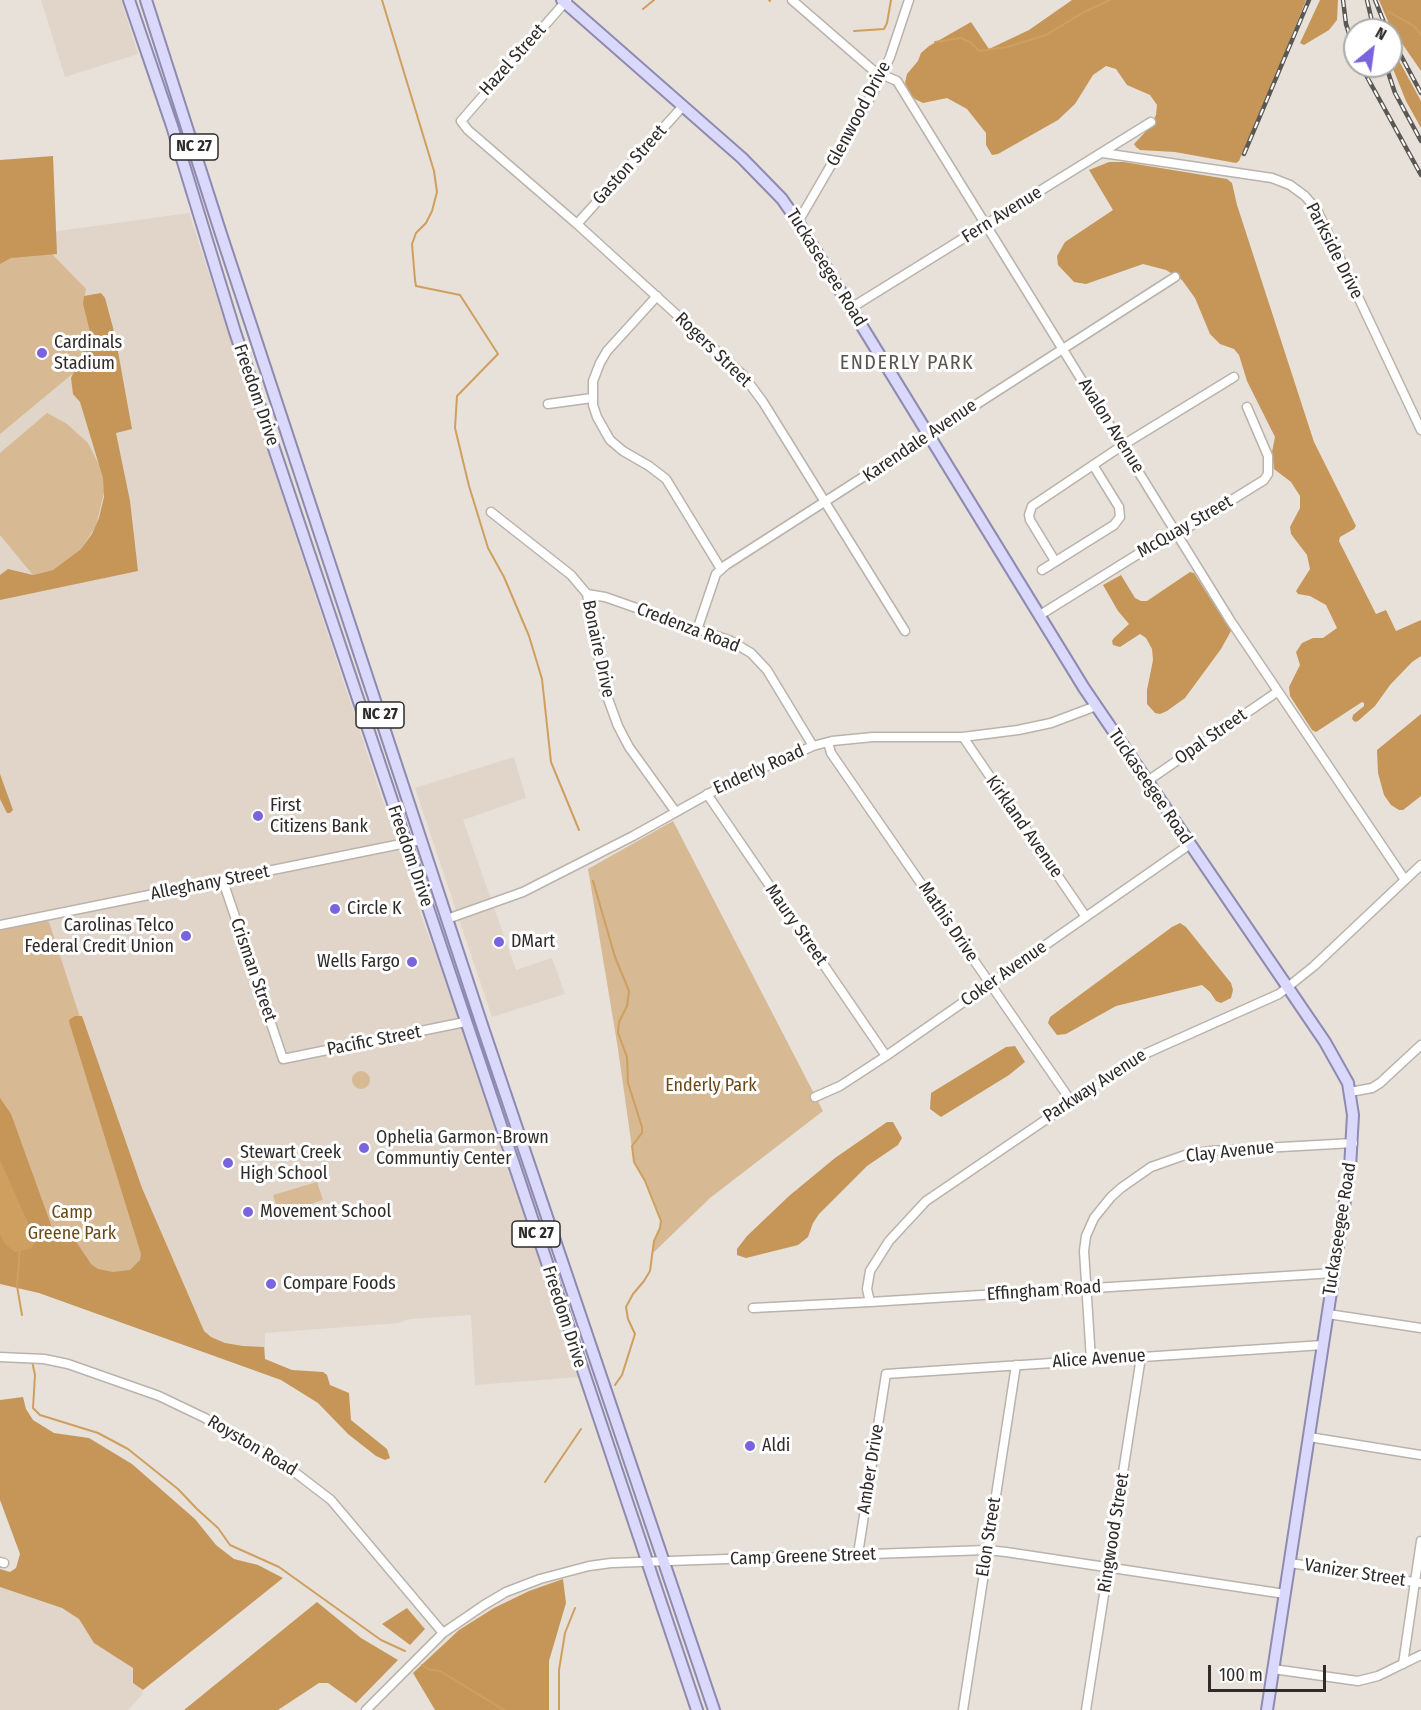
<!DOCTYPE html>
<style>
body{margin:0}
#map{position:relative;width:1421px;height:1710px;overflow:hidden;background:#e7e1da;font-family:"Fira Sans Condensed",sans-serif}
canvas{display:block}
.north{position:absolute;left:1343px;top:18px;width:60px;height:60px;box-sizing:border-box;background:#fff;border:2px solid #abaaa9;border-radius:50%;rotate:29deg;font-size:16px;font-weight:700;line-height:24px;text-align:center;color:#2e2b29}
.north::after{content:'';display:block;margin:auto;width:21px;height:27px;background:#7a63de;clip-path:polygon(50% 0,100% 100%,50% 72%,0 100%)}
.scale{position:absolute;left:1208px;top:1665px;width:118px;height:27px;box-sizing:border-box;border:3px solid #2e2b29;border-top:0;padding-left:8px;font-size:18px;line-height:21px;white-space:nowrap;color:#2e2b29;-webkit-text-stroke:4px #fff;paint-order:stroke}
</style>
<div id="map">
<canvas width="1421" height="1710"></canvas>
<div class="north">N</div>
<div class="scale">100 m</div>
</div>
<script>
const context = document.querySelector('canvas').getContext('2d');
context.lineJoin = 'round';
function fill(path, color) { context.fillStyle = color; context.fill(path, 'evenodd'); }
const poly = rows => new Path2D(rows.map(r => 'M' + r).join(''));
function strokePath(path, color, width, dash) { context.strokeStyle = color; context.lineWidth = width; context.lineCap = dash ? 'butt' : 'round'; context.setLineDash(dash || []); context.stroke(path); }
function label(font, color, halo, rows, align = 'center') {
  context.font = font + ' "Fira Sans Condensed",sans-serif'; context.lineWidth = 6; context.setLineDash([]); context.textBaseline = 'middle'; context.strokeStyle = halo; context.fillStyle = color; for (const [text, x, y, turn = 0] of rows) {
    context.save(); context.translate(x, y); context.rotate((+turn || 0) * Math.PI / 180); context.textAlign = isNaN(turn) ? turn : align; if (halo) context.strokeText(text, 0, 0); context.fillText(text, 0, 0); context.restore();
  }
}
const built = poly([
 [41,0,121,0,138,54,65,77],
 [189,213,397,844,0,923,0,239],
 [514,757,526,798,463,820,516,970,552,958,565,994,492,1017,415,788],
 [399,847,425,927,463,1021,557,1303,579,1377,475,1385,471,1315,410,1319,399,1323,265,1333,265,1364,184,1337,47,918],
 [0,1587,62,1608,79,1619,95,1643,133,1668,133,1683,143,1690,142,1695,128,1710,0,1710]
]);
const green = poly([
 [51,253,86,289,83,304,91,336,77,370,0,434,0,256],
 [47,413,67,424,88,443,101,469,105,488,96,526,81,549,53,570,33,575,0,535,0,453],
 [673,821,823,1111,710,1198,652,1254,654,1241,660,1228,661,1221,645,1181,634,1162,618,1049,588,869],
 [47,918,50,925,184,1337,84,1301,0,1282,0,927],
 '352 1080a9 9 0 1 1 18 0a9 9 0 1 1-18 0Z',
 [317,1182,323,1200,279,1214,273,1195]
]);
const forest = poly([
 [1072,0,1306,0,1275,77,1239,161,1236,163,1175,152,1140,150,1136,147,1134,144,1151,126,1156,115,1157,105,1150,95,1127,85,1116,69,1106,66,1093,75,1075,104,1058,120,998,154,992,155,986,145,986,133,967,109,947,98,923,103,915,99,911,95,905,83,907,74,918,61,921,53,929,46,971,22,989,49,1029,30],
 [1320,0,1338,0,1337,20,1329,30,1304,45,1300,43],
 [1379,0,1421,0,1421,71,1390,26],
 [1391,46,1421,101,1421,128,1406,101,1391,64],
 [53,156,57,254,11,258,0,264,0,160],
 [1109,162,1124,162,1227,179,1232,183,1237,205,1314,442,1356,526,1354,529,1340,537,1339,541,1376,614,1386,610,1396,631,1421,620,1421,656,1412,662,1390,685,1375,706,1358,721,1355,722,1352,719,1353,715,1364,706,1364,703,1362,702,1316,732,1312,730,1290,696,1289,687,1300,665,1296,652,1302,643,1313,638,1323,638,1337,628,1326,605,1310,596,1298,594,1296,591,1310,569,1307,555,1291,534,1290,527,1300,508,1300,496,1291,482,1274,469,1272,452,1275,437,1247,381,1239,355,1234,349,1220,344,1210,334,1195,298,1182,280,1166,270,1143,264,1086,284,1074,282,1058,265,1057,256,1065,242,1113,210,1089,170],
 [101,293,105,298,115,335,132,429,116,433,130,501,138,571,0,600,0,575,8,569,33,575,53,570,81,549,92,534,99,518,104,497,103,478,80,402,73,394,71,378,91,336,83,304,84,296],
 [1190,572,1194,573,1231,631,1221,649,1185,698,1167,711,1160,714,1155,713,1147,704,1147,690,1153,660,1152,649,1146,638,1140,634,1120,647,1113,645,1112,641,1114,638,1129,624,1118,611,1103,585,1121,575,1135,598,1141,601,1147,601],
 [1421,714,1421,796,1403,810,1399,810,1391,805,1384,795,1378,773,1377,750],
 [0,774,13,810,10,813,7,813,0,799],
 [1180,923,1186,927,1231,983,1233,990,1231,998,1221,1003,1216,1001,1210,992,1202,985,1116,1006,1066,1034,1057,1035,1048,1023,1050,1017,1172,927],
 [75,1016,82,1016,142,1188,204,1331,211,1337,225,1343,243,1346,264,1347,265,1359,292,1370,323,1372,327,1375,330,1385,349,1393,351,1420,387,1449,390,1458,385,1460,376,1456,348,1434,318,1403,281,1380,39,1293,0,1284,0,1098,11,1114,54,1233,61,1238,75,1240,91,1264,98,1269,113,1272,130,1270,140,1260,141,1254,70,1025,69,1020],
 [1015,1046,1025,1062,1009,1075,941,1117,930,1109,931,1093,1006,1047],
 [887,1122,893,1122,902,1138,898,1145,867,1166,819,1214,813,1223,808,1237,798,1245,746,1258,737,1255,737,1249,747,1236,789,1196,835,1158],
 [23,1397,26,1409,33,1420,54,1433,89,1438,132,1464,195,1519,216,1545,234,1559,258,1565,283,1578,143,1690,133,1683,133,1668,94,1643,79,1619,62,1608,0,1587,0,1569,10,1572,16,1568,20,1554,0,1500,0,1400],
 [563,1579,566,1603,549,1661,549,1710,435,1710,413,1673,459,1630,494,1608,529,1591],
 [317,1602,361,1638,398,1660,356,1703,328,1683,319,1683,278,1710,184,1710],
 [407,1608,425,1629,410,1645,382,1624]
]);
const water = poly([
 [0,1160,36,1241,31,1249,15,1252,5,1244,0,1235]
]);
const stream = poly([
 [382,0,434,171,437,192,432,211,426,223,416,233,412,244,415,280,416,286,460,295,498,354,457,396,455,428,469,486,488,548,504,577,529,636,542,679,551,762,579,830],
 [769,0,770,1],
 [643,9,654,0],
 [1389,12,1414,26,1421,35],
 [854,31,884,29,887,23,891,0],
 [935,42,961,38,970,42,979,51,1007,47,1046,35,1084,12,1110,0],
 [593,881,615,957,629,991,627,1006,619,1022,618,1033,627,1057,628,1083,642,1127,642,1133,632,1146,634,1162,645,1181,661,1221,660,1228,654,1241,650,1271,644,1281,633,1294,626,1307,628,1319,635,1334,622,1375,615,1385],
 [20,1249,17,1286,22,1315],
 [32,1361,35,1375,33,1408,40,1415,98,1433,128,1449,178,1489,197,1509,218,1528,230,1545,279,1567,381,1640,405,1651],
 [545,1482,581,1429],
 [422,1665,428,1669,440,1671,504,1710],
 [559,1710,559,1670,565,1633,575,1608]
]);
const minor = poly([
 [567,0,461,121,468,130,577,224,743,375,763,402,905,631],
 [792,0,874,71,897,81,1230,620,1405,880],
 [1103,153,1272,178,1290,185,1305,196,1317,210,1421,430],
 [798,222,874,91,890,57,909,0],
 [577,224,683,106],
 [657,296,607,351,600,363,593,381,593,405,597,417,610,440,623,451,649,466,666,479,721,569],
 [851,308,1151,122],
 [548,404,592,398],
 [491,512,571,575,587,594,604,688,618,726,629,747,675,811],
 [1055,561,1030,520,1029,515,1032,506,1123,445,1234,377],
 [1042,570,1114,525,1120,517,1119,507,1093,465],
 [587,594,605,597,731,641,751,653,767,670,813,746],
 [1040,615,1172,533,1182,531,1264,480,1268,474,1268,456,1247,407],
 [697,630,716,574,726,565,1175,277],
 [963,737,1086,917],
 [828,742,831,753,1071,1101],
 [1146,782,1277,692],
 [707,794,886,1056],
 [223,881,283,1059,465,1022],
 [447,919,523,892,633,836,728,783,813,746,832,741,873,737,963,737,1018,730,1051,723,1096,706],
 [0,925,421,840],
 [1350,1092,1372,1088,1380,1083,1421,1045],
 [815,1097,840,1086,886,1056,1189,845],
 [870,1302,867,1289,870,1271,889,1241,926,1201,1138,1057,1279,994,1314,966,1421,865],
 [753,1308,870,1302,1334,1273],
 [1328,1314,1421,1328],
 [0,1357,44,1359,68,1364,159,1396,205,1418,288,1467,331,1500,443,1633],
 [1091,1360,1084,1251,1086,1236,1094,1218,1111,1197,1121,1188,1151,1167,1185,1155,1210,1151,1353,1143],
 [1309,1437,1421,1455],
 [858,1554,886,1374,1323,1345],
 [0,1562,4,1563],
 [1290,1563,1421,1583],
 [1403,1664,1421,1541],
 [1273,1669,1358,1681,1378,1676,1421,1655],
 [366,1710,443,1633,484,1605,506,1592,540,1579,589,1566,611,1563,987,1550,1006,1552,1285,1594],
 [963,1710,1016,1365],
 [1086,1710,1141,1357]
]);
const major = poly([
 [129,0,172,126,235,332,697,1710],
 [146,0,222,237,483,1028,714,1710],
 [562,0,742,158,782,199,798,222,1084,688,1325,1042,1348,1083,1353,1115,1350,1168,1267,1710]
]);
const rail = poly([
 [1343,0,1346,24,1355,52],
 [1367,0,1374,30],
 [1375,0,1387,30],
 [1391,37,1421,93],
 [1361,66,1421,175],
 [1386,66,1395,93,1421,141],
 [1244,154,1309,0]
]);
const markers = [
 [42,353,6,"#7a63de"],
 [258,816,6,"#7a63de"],
 [335,909,6,"#7a63de"],
 [186,936,6,"#7a63de"],
 [499,942,6,"#7a63de"],
 [412,962,6,"#7a63de"],
 [364,1148,6,"#7a63de"],
 [228,1163,6,"#7a63de"],
 [248,1212,6,"#7a63de"],
 [271,1284,6,"#7a63de"],
 [750,1446,6,"#7a63de"]
];
const shields = [
 [194,147,48],
 [380,715,48],
 [536,1234,48]
];
const shieldNames = [
 ["NC 27",194,147],
 ["NC 27",380,715],
 ["NC 27",536,1234]
];
const streetNames = [
 ["Hazel Street",513,60,-48],
 ["Glenwood Drive",859,114,-62],
 ["Gaston Street",630,165,-48],
 ["Fern Avenue",1002,215,-32],
 ["Parkside Drive",1334,251,63],
 ["Tuckaseegee Road",826,268,58],
 ["Rogers Street",713,350,44],
 ["Freedom Drive",256,395,71],
 ["Avalon Avenue",1111,426,58],
 ["Karendale Avenue",920,441,-34],
 ["McQuay Street",1185,527,-30],
 ["Credenza Road",688,628,21],
 ["Bonaire Drive",598,649,78],
 ["Opal Street",1211,737,-35],
 ["Enderly Road",759,770,-24],
 ["Tuckaseegee Road",1150,787,56],
 ["Kirkland Avenue",1024,827,55],
 ["Freedom Drive",410,856,71],
 ["Alleghany Street",210,883,-11],
 ["Mathis Drive",948,922,56],
 ["Maury Street",796,925,55],
 ["Crisman Street",253,970,71],
 ["Coker Avenue",1004,974,-35],
 ["Pacific Street",374,1041,-11],
 ["Parkway Avenue",1095,1086,-33],
 ["Clay Avenue",1230,1152,-6],
 ["Tuckaseegee Road",1340,1229,-81],
 ["Effingham Road",1044,1291,-4],
 ["Freedom Drive",564,1317,72],
 ["Alice Avenue",1099,1359,-4],
 ["Royston Road",252,1446,31],
 ["Amber Drive",871,1469,-81],
 ["Ringwood Street",1114,1533,-81],
 ["Elon Street",989,1537,-81],
 ["Camp Greene Street",803,1557,-2],
 ["Vanizer Street",1355,1573,9]
];
const poiNames = [
 ["Cardinals",54,343],
 ["Stadium",54,364],
 ["First",270,806],
 ["Citizens Bank",270,827],
 ["Circle K",347,909],
 ["Carolinas Telco",174,926,"right"],
 ["Federal Credit Union",174,947,"right"],
 ["DMart",511,942],
 ["Wells Fargo",400,962,"right"],
 ["Ophelia Garmon-Brown",376,1138],
 ["Communtiy Center",376,1159],
 ["Stewart Creek",240,1153],
 ["High School",240,1174],
 ["Movement School",260,1212],
 ["Compare Foods",283,1284],
 ["Aldi",762,1446]
];
const parkNames = [
 ["Enderly Park",711,1086],
 ["Camp",72,1213],
 ["Greene Park",72,1234]
];
const neighbourhoodNames = [
 ["ENDERLY PARK",907,363]
];
fill(built, '#e0d5c8');
fill(green, '#d7b993');
fill(forest, '#c59657');
fill(water, '#cf9f5f');
strokePath(stream, '#cf9f5f', 2);
strokePath(minor, '#b9b3ac', 11);
strokePath(major, '#8f8bb0', 14);
strokePath(minor, '#fff', 8);
strokePath(major, '#dbd9fb', 10);
strokePath(rail, '#5b5854', 4.5);
strokePath(rail, '#fff', 2, [7]);
for (const [x, y, r, color] of markers) { const dot = new Path2D(); dot.arc(x, y, r, 0, 2 * Math.PI); context.fillStyle = color; context.fill(dot); strokePath(dot, '#fff', 2); }
for (const [x, y, w] of shields) { const box = new Path2D(); box.roundRect(x - w / 2, y - 13, w, 26, 4.5); context.fillStyle = '#fff'; context.fill(box); strokePath(box, '#2e2b29', 1.5); }
label('bold 16px', '#2e2b29', null, shieldNames);
label('18px', '#2e2b29', '#fff', streetNames);
label('18px', '#2e2b29', '#fff', poiNames, 'left');
label('18px', '#6a4919', '#fff', parkNames);
context.letterSpacing = '1.5px';
label('20px', '#5a554f', '#fff', neighbourhoodNames);
context.letterSpacing = '0px';
</script>
